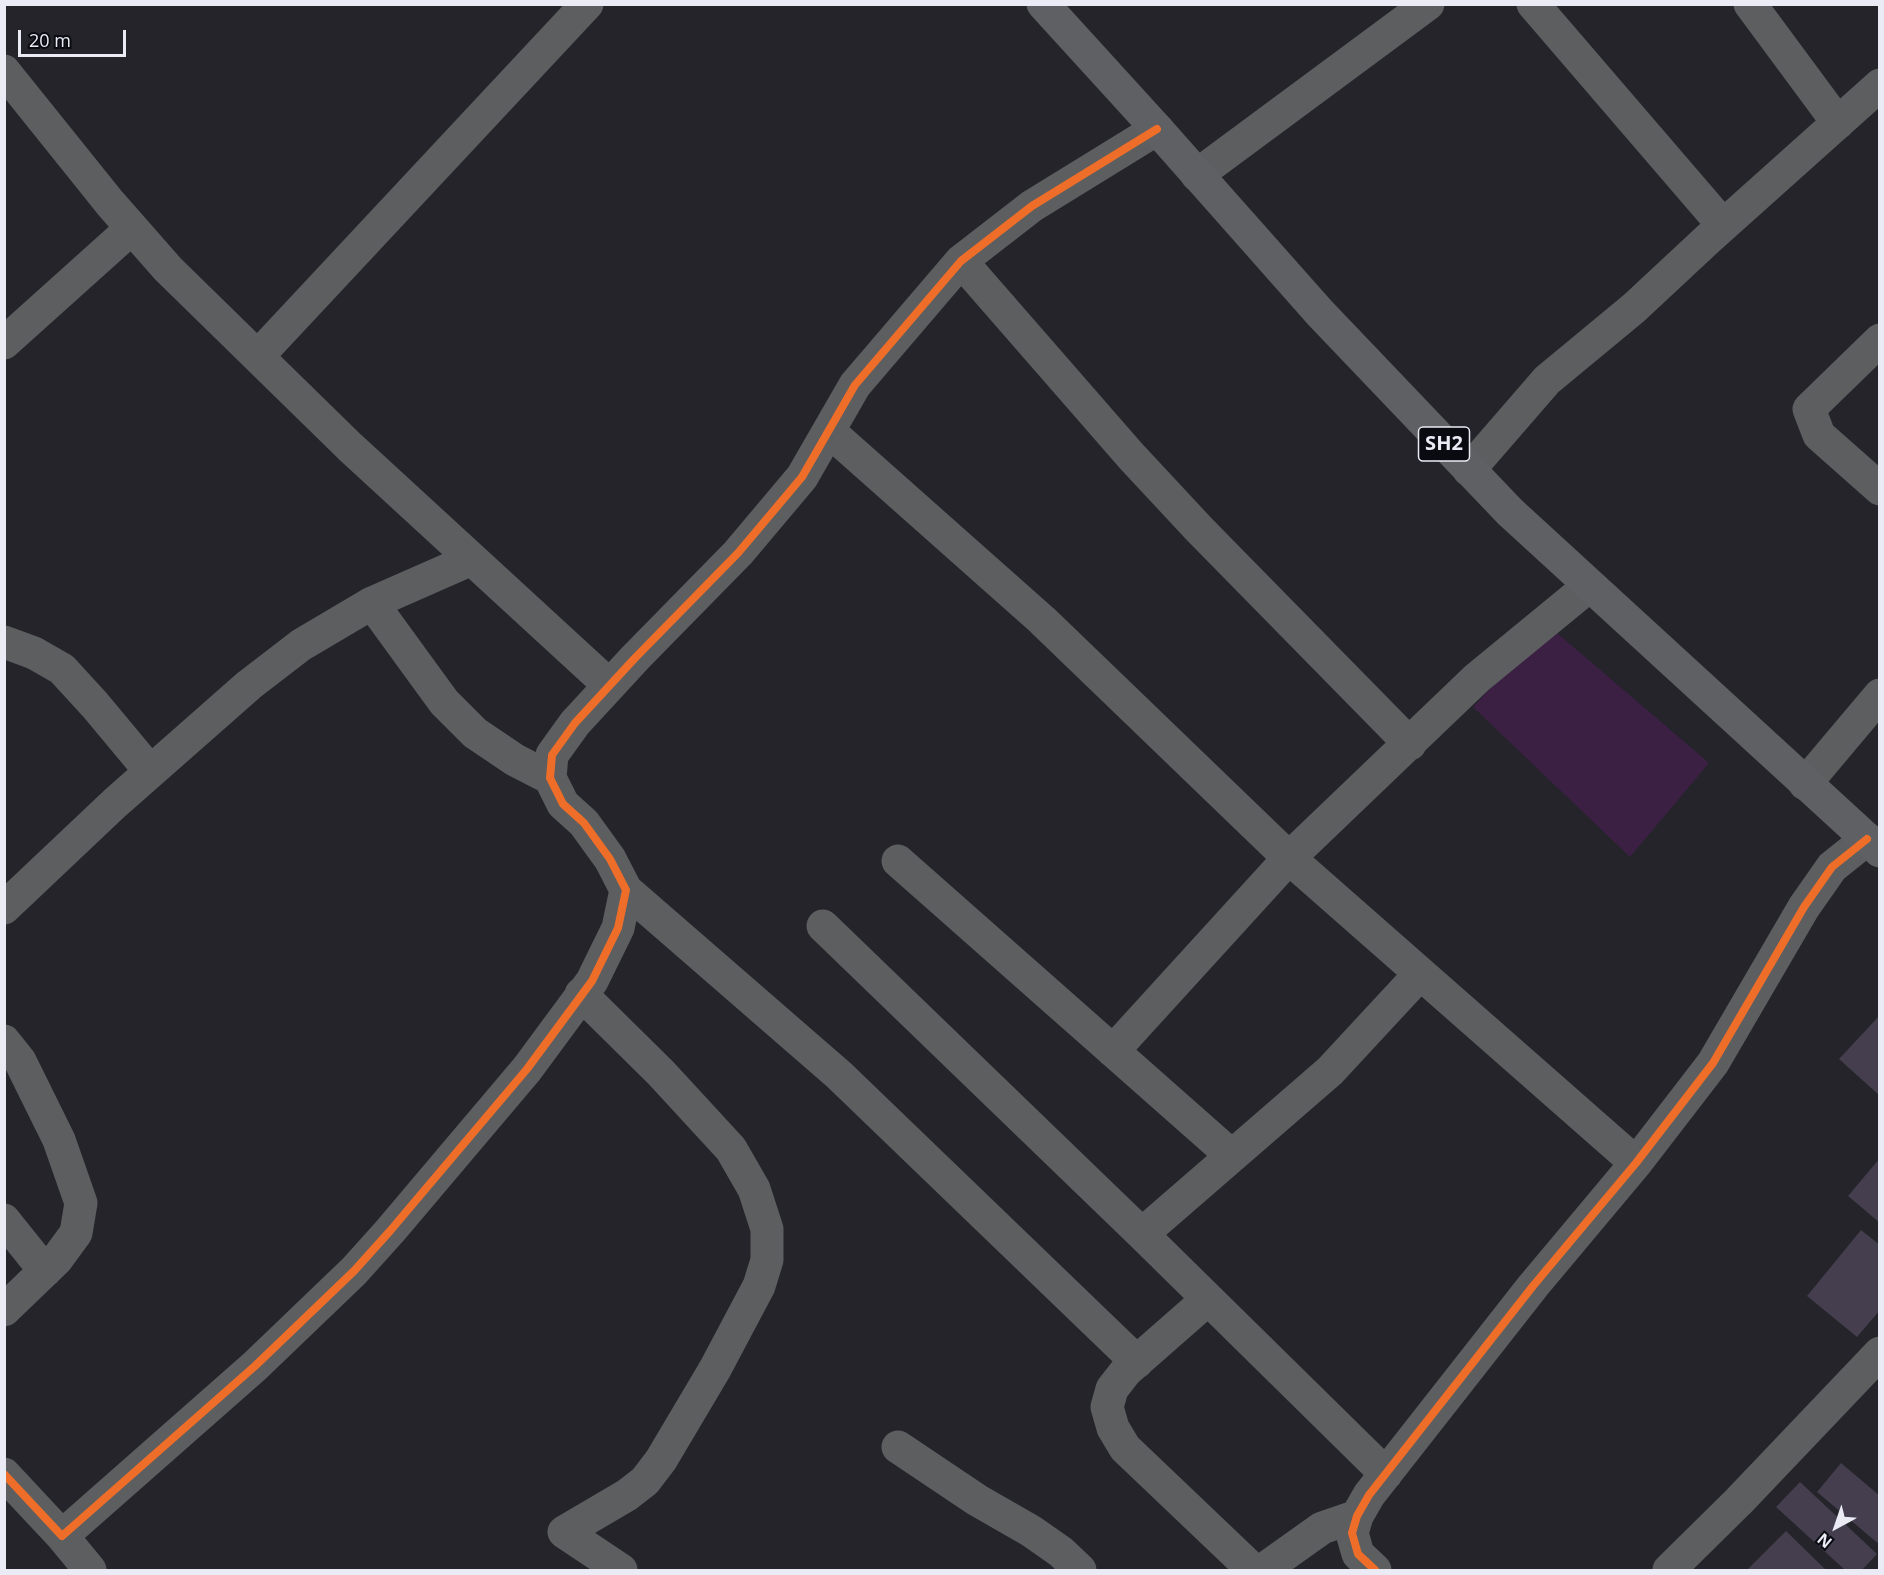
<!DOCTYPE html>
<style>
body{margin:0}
#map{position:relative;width:1884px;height:1575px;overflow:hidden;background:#24242a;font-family:"Open Sans",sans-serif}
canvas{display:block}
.frame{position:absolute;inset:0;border:6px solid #eaebf5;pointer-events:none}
.north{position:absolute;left:1806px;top:1497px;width:60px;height:60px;-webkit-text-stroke:4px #0a0b11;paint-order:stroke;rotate:220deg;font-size:16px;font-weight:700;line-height:24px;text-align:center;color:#eaebf5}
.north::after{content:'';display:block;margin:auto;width:21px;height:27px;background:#eaebf5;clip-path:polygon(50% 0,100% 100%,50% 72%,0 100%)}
.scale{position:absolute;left:18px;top:30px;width:108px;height:27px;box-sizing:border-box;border:3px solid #eaebf5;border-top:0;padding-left:8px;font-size:18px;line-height:21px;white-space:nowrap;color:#eaebf5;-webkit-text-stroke:4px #0a0b11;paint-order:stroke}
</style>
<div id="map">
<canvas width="1884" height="1575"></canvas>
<div class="frame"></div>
<div class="north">N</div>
<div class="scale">20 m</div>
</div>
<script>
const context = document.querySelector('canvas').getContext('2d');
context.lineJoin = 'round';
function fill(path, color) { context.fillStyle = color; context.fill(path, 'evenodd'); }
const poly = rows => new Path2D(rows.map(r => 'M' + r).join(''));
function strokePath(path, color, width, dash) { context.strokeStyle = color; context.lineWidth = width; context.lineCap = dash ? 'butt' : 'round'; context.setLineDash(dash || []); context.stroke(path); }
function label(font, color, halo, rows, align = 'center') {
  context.font = font + ' "Open Sans",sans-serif'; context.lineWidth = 4.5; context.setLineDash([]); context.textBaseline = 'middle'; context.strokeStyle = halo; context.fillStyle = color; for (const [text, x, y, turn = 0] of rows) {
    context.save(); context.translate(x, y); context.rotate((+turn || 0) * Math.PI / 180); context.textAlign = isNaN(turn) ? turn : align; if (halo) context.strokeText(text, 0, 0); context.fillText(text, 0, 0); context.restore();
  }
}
const green = poly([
 [1549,626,1709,763,1630,857,1473,707]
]);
const building = poly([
 [1880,1015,1880,1096,1839,1059],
 [1880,1158,1880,1223,1848,1196],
 [1861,1230,1880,1245,1880,1310,1857,1337,1807,1296],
 [1841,1463,1880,1496,1880,1545,1817,1492],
 [1800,1482,1877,1554,1862,1570,1845,1570,1776,1507],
 [1786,1531,1826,1570,1747,1570]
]);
const minor = poly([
 [1533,4,1723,225],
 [1750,4,1838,123],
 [4,71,110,203,168,269,350,447,609,685],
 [1197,175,1428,4],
 [961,261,1131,456,1199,529,1410,744],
 [1880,340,1809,409,1819,435,1880,489],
 [4,343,132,228],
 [258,356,587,4],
 [829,431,1042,620,1289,858,1113,1051],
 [1469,470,1547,380,1634,308,1708,239,1880,85],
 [1589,586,1477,678,1289,858,1636,1163],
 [372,603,444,702,475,733,515,760,550,778],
 [4,642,34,653,62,669,95,705,150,771],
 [1805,784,1880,695],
 [898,861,1232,1156],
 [626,890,839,1075,1137,1362],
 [4,908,115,803,249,685,301,645,372,603,472,559],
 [823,926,1142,1234,1386,1474],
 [581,994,661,1073,731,1149,754,1189,767,1229,767,1260,759,1286,715,1369,661,1460,645,1481,627,1495,564,1532,621,1570],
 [4,1041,20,1061,59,1140,81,1203,76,1233,57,1259,4,1310],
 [4,1220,45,1271],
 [1142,1234,1330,1071,1420,974],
 [1208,1299,1126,1371,1112,1389,1107,1407,1113,1428,1125,1448,1253,1570],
 [898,1447,977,1500,1031,1531,1061,1552,1080,1570],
 [4,1474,62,1536,255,1366,354,1271,390,1231,527,1069,592,981,618,928,626,890,610,859,584,823,563,804,550,778,552,755,575,723,635,658,738,553,802,477,855,385,961,261,1032,206,1157,129],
 [62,1536,90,1570],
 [1265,1570,1270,1565,1322,1528,1357,1516],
 [1375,1570,1358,1554,1352,1533,1357,1516,1369,1495,1533,1286,1636,1163,1713,1063,1804,907,1832,867,1867,839],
 [1669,1570,1739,1501,1880,1353]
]);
const primary = poly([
 [1043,4,1157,129,1320,313,1510,512,1880,851]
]);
const cycleway = poly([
 [4,1474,62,1536,255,1366,354,1271,390,1231,527,1069,592,981,618,928,626,890,610,859,584,823,563,804,550,778,552,755,575,723,635,658,738,553,802,477,855,385,961,261,1032,206,1157,129],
 [1375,1570,1358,1554,1352,1533,1357,1516,1369,1495,1533,1286,1636,1163,1713,1063,1804,907,1832,867,1867,839]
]);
const shields = [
 [1444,444,51]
];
const shieldNames = [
 ["SH2",1444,444]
];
fill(green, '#3b2044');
fill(building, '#443e4e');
strokePath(minor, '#5c5e60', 33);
strokePath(primary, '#5e6063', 33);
strokePath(cycleway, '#ee6e29', 8);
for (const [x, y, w] of shields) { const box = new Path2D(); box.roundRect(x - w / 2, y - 17, w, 34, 4.5); context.fillStyle = '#0a0b11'; context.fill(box); strokePath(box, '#eaebf5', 1.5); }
label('bold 20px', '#eaebf5', null, shieldNames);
</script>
